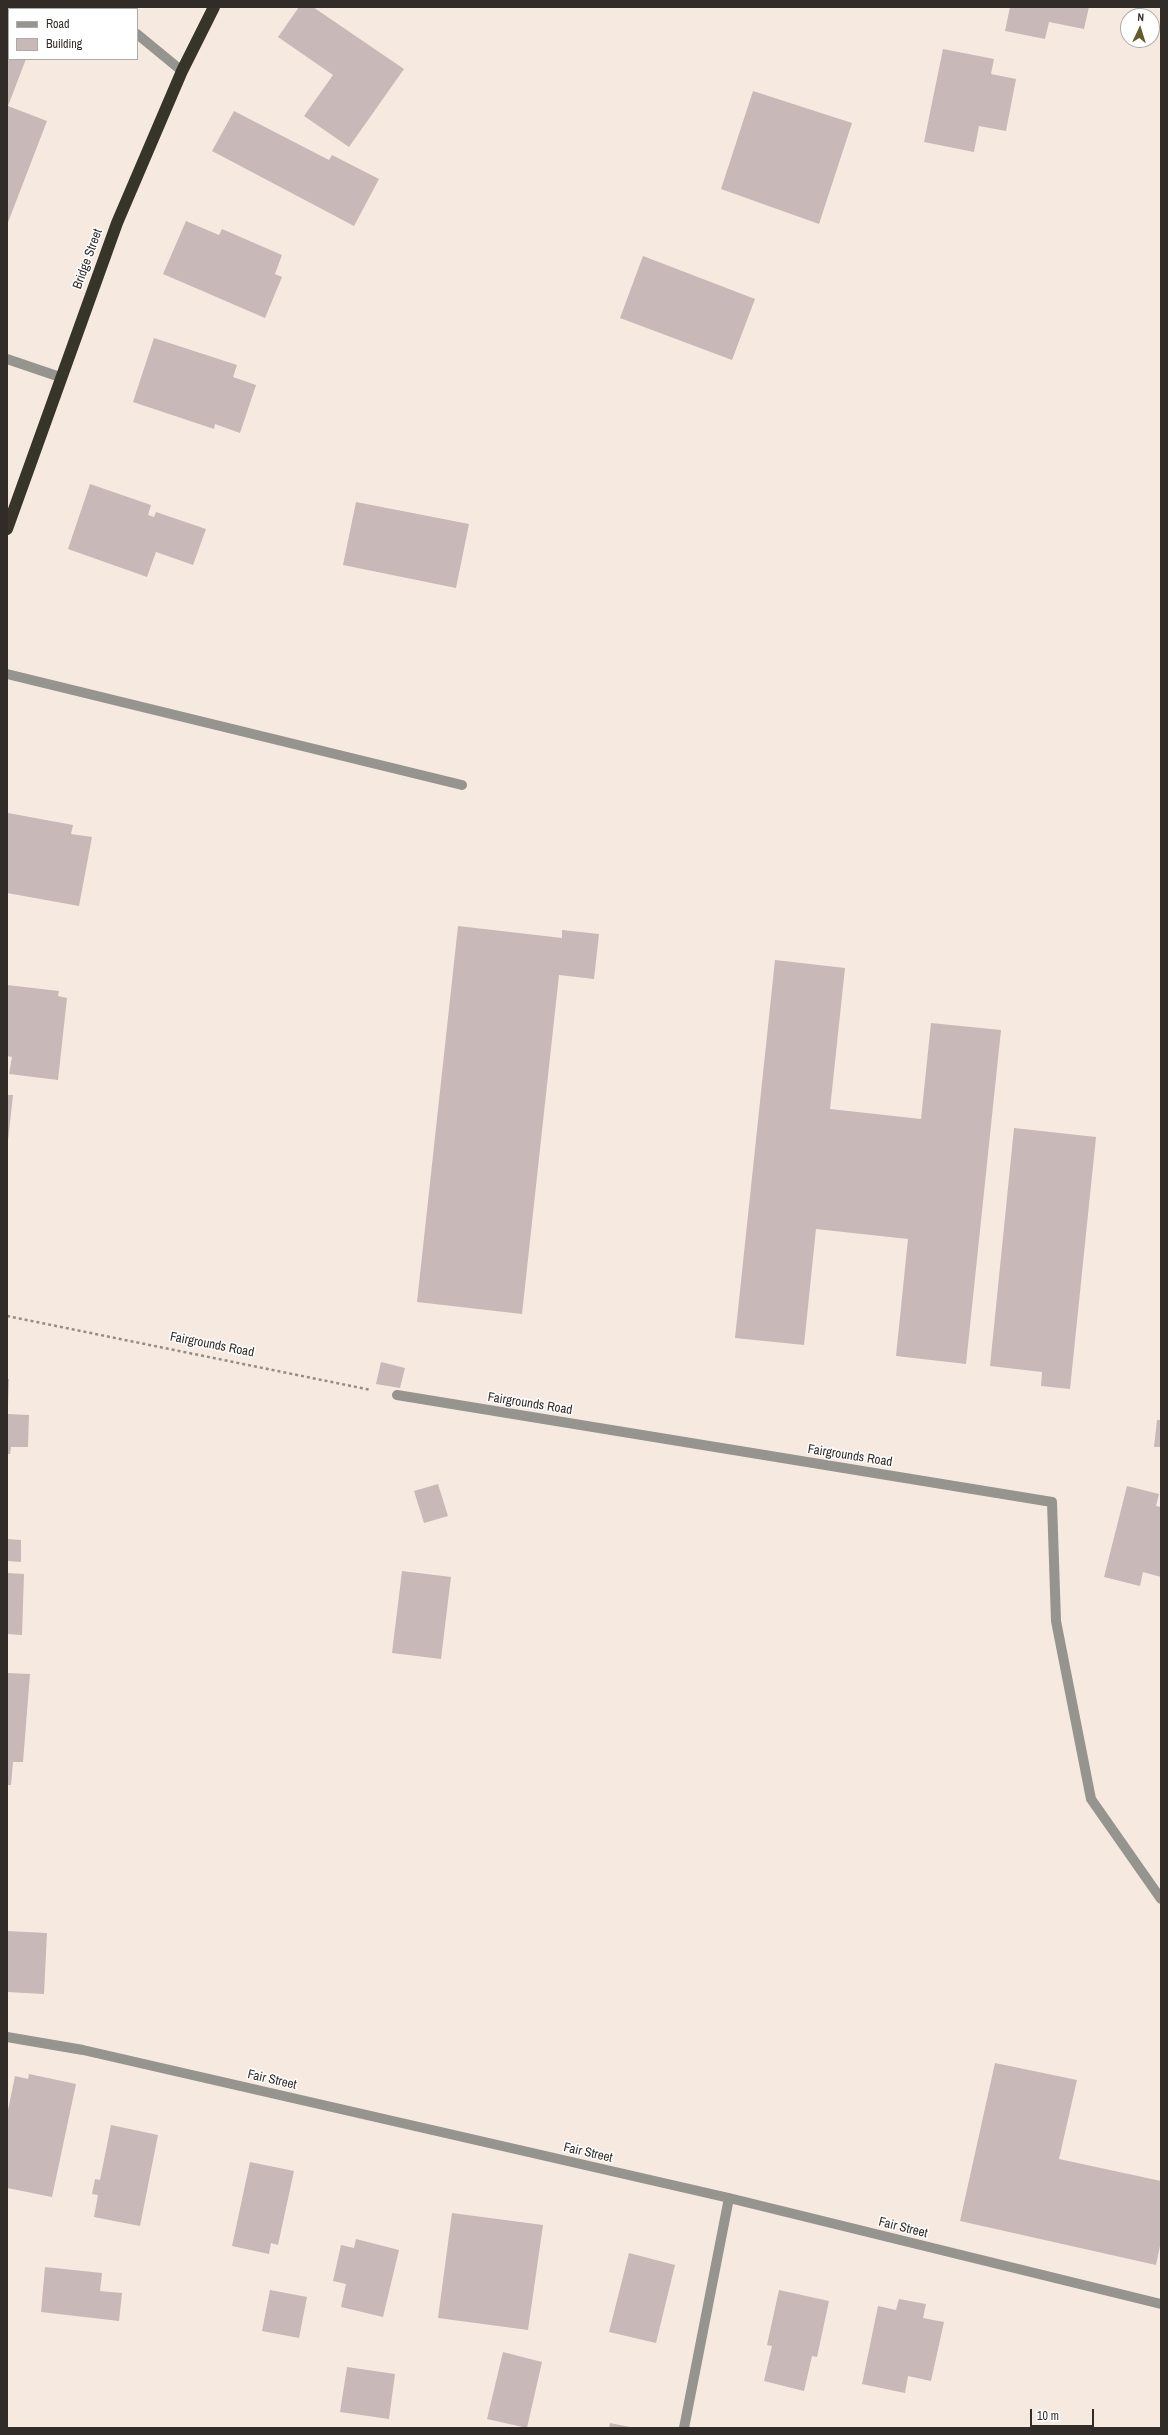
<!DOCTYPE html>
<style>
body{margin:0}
#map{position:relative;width:1168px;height:2435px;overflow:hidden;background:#f6eae0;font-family:"Archivo Narrow",sans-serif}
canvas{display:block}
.frame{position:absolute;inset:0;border:8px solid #312c28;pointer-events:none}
.legend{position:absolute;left:8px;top:8px;width:130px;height:52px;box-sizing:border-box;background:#fff;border:1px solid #adaba9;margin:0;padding:5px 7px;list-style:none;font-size:12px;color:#312c28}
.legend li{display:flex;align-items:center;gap:8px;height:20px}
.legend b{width:20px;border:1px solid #adaba9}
.north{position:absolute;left:1120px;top:8px;width:40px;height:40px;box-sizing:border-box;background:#fff;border:1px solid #adaba9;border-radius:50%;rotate:4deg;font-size:11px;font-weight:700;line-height:16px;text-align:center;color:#312c28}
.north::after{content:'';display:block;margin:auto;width:14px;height:18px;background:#615e2b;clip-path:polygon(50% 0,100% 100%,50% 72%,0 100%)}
.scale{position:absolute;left:1030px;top:2409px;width:64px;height:18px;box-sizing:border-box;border:2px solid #312c28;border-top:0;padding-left:5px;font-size:12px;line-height:14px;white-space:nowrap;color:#312c28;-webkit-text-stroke:3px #fff;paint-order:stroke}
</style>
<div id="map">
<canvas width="1168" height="2435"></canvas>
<div class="frame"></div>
<ul class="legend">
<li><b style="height:5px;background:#95948e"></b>Road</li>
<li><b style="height:11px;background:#c8b8b7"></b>Building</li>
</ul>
<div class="north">N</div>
<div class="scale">10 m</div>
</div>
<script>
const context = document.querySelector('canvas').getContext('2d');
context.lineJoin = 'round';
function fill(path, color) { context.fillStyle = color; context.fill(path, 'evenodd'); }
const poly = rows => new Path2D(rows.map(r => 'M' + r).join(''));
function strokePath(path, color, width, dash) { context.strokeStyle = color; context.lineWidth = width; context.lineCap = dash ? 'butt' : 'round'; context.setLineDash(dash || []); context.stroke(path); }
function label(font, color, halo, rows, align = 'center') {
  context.font = font + ' "Archivo Narrow",sans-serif'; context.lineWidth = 3; context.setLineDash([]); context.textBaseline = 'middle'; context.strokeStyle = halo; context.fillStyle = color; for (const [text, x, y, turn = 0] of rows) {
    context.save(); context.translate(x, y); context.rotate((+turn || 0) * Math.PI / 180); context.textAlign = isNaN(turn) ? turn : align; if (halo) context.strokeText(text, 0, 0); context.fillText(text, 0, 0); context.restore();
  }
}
const building = poly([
 [299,7,313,7,404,69,349,147,304,116,333,75,278,37],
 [1010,7,1089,7,1084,29,1049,22,1045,39,1005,31],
 [7,20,9,20,9,59,26,59,8,106,47,121,7,225],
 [943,49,994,59,991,74,1016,79,1006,131,979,126,974,152,924,142],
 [753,91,852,123,819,224,721,189],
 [234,111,329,160,332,155,379,179,354,226,212,151],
 [186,221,219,235,222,229,282,255,275,274,282,277,265,318,163,274],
 [643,256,755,299,732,360,620,318],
 [154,338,237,365,233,377,256,385,240,433,215,424,214,429,133,402],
 [90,484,151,505,148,515,154,517,156,512,206,529,193,565,156,552,147,577,68,549],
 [356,502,469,524,456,588,343,565],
 [8,813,73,825,71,834,92,837,79,906,7,893],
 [458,926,562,938,562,930,599,934,594,979,559,975,522,1314,417,1302],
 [775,960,845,968,830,1109,921,1119,931,1023,1001,1030,966,1364,896,1356,908,1239,816,1229,804,1345,735,1338],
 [7,985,59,991,58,996,67,998,58,1080,9,1074,12,1057,7,1056],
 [7,1095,13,1095,8,1141,7,1141],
 [1014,1128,1096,1137,1070,1389,1041,1386,1042,1372,990,1366],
 [381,1362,405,1368,400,1388,376,1384],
 [7,1379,9,1379,8,1404,7,1404],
 [7,1414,29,1415,28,1447,11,1447,10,1454,7,1454],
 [1157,1420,1161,1420,1161,1447,1154,1447],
 [438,1484,448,1516,424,1523,414,1491],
 [1127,1486,1159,1494,1156,1506,1161,1507,1161,1577,1143,1572,1140,1586,1104,1577],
 [7,1539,21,1540,21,1562,7,1561],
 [402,1571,451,1577,441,1659,392,1653],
 [7,1573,24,1574,22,1635,7,1634],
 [7,1673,30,1674,23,1762,13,1762,11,1785,7,1785],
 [7,1931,47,1933,44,1994,7,1992],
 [995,2063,1077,2080,1059,2159,1161,2181,1161,2241,1156,2265,960,2221],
 [29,2074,76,2084,52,2197,7,2188,7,2115,15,2076,28,2079],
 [111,2125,158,2135,140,2226,94,2217,98,2195,92,2194,95,2179,100,2180],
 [250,2162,294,2171,278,2245,271,2243,269,2254,232,2246],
 [452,2213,543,2225,528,2330,438,2318],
 [356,2239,399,2250,383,2317,341,2307,346,2284,333,2281,341,2245,354,2248],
 [629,2253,675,2265,656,2343,609,2332],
 [45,2267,102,2273,100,2291,122,2293,119,2321,41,2312],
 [270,2290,307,2297,299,2338,262,2331],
 [779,2290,829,2301,817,2357,812,2356,804,2391,764,2381,772,2346,767,2345],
 [899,2299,926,2304,923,2318,944,2322,931,2381,908,2376,905,2393,862,2384,878,2306,896,2310],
 [503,2352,542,2362,527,2428,487,2419],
 [347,2367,395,2374,389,2419,340,2412],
 [610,2423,630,2427,630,2428,609,2428]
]);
const path = poly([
 [7,1316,371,1390]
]);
const minor = poly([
 [104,7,106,9],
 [137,34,182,71],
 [7,359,60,377],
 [7,674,462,785],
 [397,1395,1052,1502,1056,1621,1091,1799,1161,1899],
 [7,2037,83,2050,729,2198,1161,2304],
 [684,2428,729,2198]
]);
const highway = poly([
 [7,529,117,223,182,71,214,7]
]);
const streetNames = [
 ["Bridge Street",88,259,-70],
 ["Fairgrounds Road",212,1345,11],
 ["Fairgrounds Road",530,1404,9],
 ["Fairgrounds Road",850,1456,9],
 ["Fair Street",272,2080,13],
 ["Fair Street",588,2153,13],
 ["Fair Street",903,2228,14]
];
fill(building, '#c8b8b7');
strokePath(path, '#948c85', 2.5, [3, 3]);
strokePath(minor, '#95948e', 10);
strokePath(highway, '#373429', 12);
label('13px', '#312c28', '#fff', streetNames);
</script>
